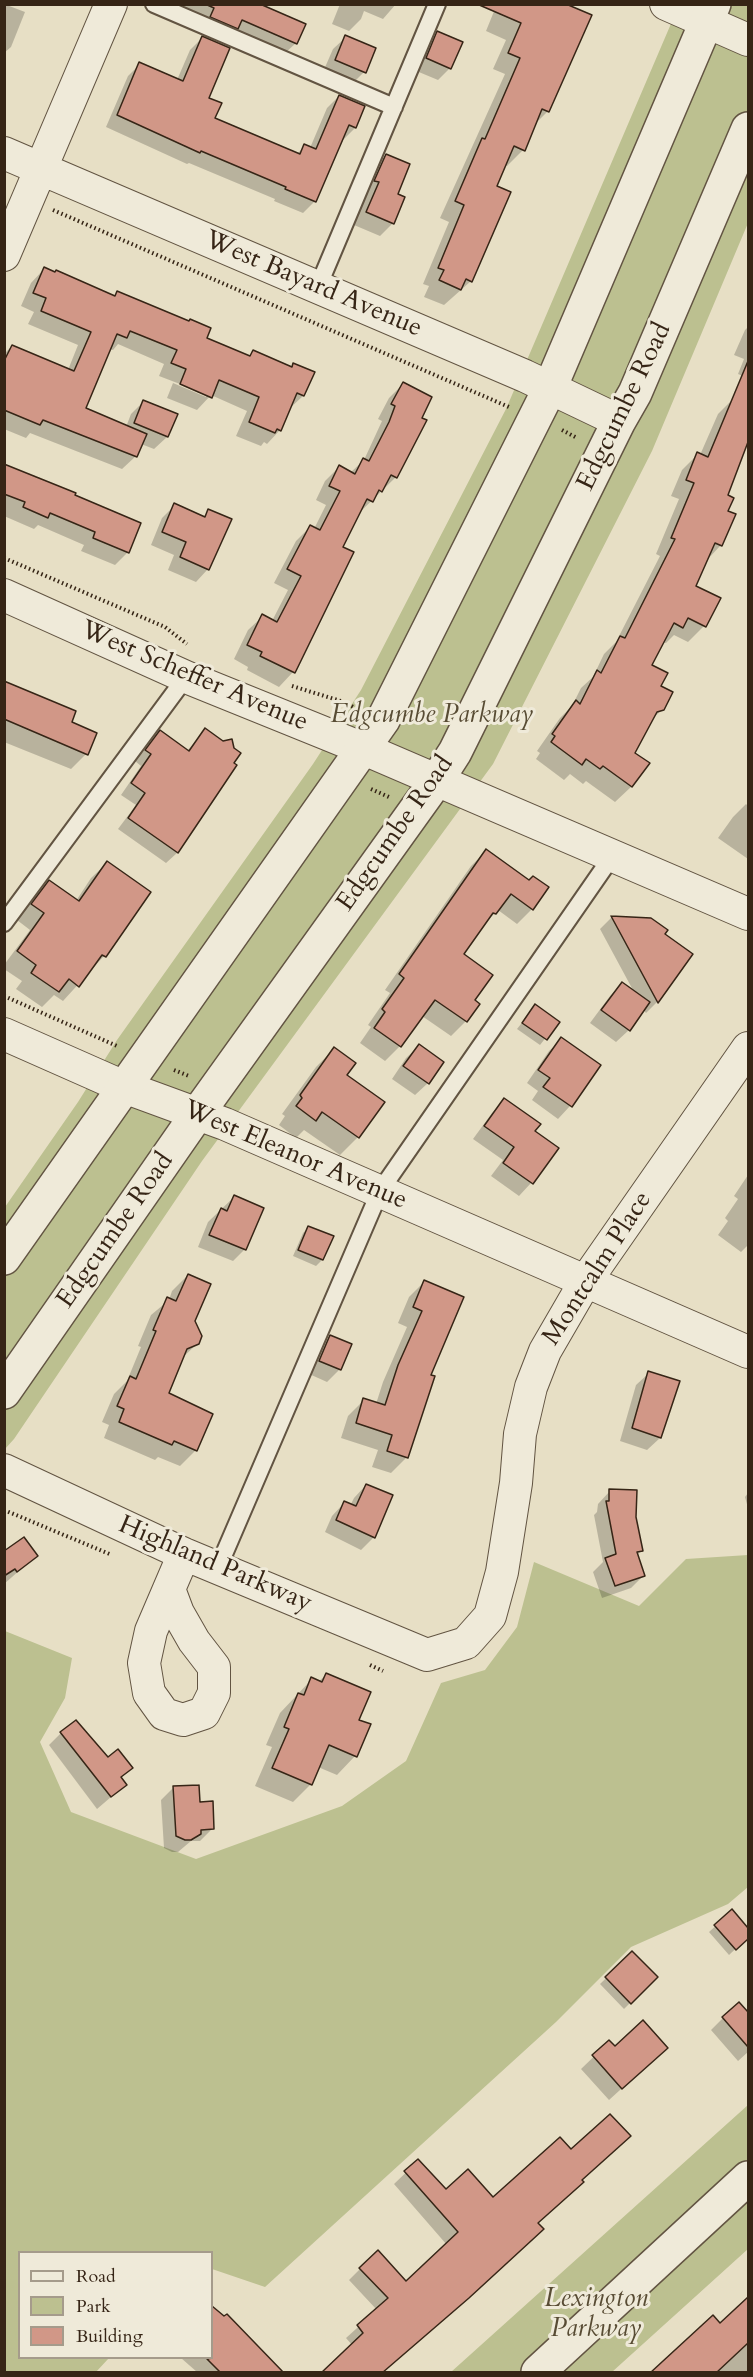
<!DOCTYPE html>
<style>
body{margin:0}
#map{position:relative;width:753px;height:2377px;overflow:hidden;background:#e7dfc5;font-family:Cardo,serif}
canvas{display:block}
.frame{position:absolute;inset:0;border:6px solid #362516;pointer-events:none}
.legend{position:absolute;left:18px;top:2251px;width:195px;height:108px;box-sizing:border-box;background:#efead9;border:2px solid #a59b8b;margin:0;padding:8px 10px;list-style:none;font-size:18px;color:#362516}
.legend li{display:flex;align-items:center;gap:12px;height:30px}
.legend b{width:30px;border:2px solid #a59b8b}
</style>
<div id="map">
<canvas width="753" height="2377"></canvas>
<div class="frame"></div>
<ul class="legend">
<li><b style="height:8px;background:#efead9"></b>Road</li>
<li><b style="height:16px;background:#bcc090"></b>Park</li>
<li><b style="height:16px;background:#d19787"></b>Building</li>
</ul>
</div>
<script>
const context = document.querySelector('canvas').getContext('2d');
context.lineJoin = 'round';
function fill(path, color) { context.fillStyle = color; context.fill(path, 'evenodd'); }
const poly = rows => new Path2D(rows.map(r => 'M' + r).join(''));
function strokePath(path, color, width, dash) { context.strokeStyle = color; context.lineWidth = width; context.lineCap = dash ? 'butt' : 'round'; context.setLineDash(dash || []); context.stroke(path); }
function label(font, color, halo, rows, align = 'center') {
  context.font = font + ' Cardo,serif'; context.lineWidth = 6; context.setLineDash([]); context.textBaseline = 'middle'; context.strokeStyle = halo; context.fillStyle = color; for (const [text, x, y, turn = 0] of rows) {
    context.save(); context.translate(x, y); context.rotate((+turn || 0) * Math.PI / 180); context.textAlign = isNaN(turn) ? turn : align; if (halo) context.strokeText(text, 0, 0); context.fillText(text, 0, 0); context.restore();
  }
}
const green = poly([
 [679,5,748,5,748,223,652,451,493,764,202,1161,14,1439,5,1449,5,1207,78,1102,117,1040,313,764,361,690,506,409],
 [748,1555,748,1887,728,1904,631,1947,556,2022,265,2287,212,2269,212,2252,20,2252,20,2358,109,2358,96,2372,5,2372,5,1631,72,1658,65,1698,40,1742,71,1812,196,1859,342,1806,406,1761,441,1683,485,1670,517,1627,534,1562,639,1606,686,1559],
 [748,2105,748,2249,612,2372,451,2372]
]);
const shadow = poly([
 [4,4,25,12,11,47,4,53],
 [178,4,256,4,296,43,284,54,175,11],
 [340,4,396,4,383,19,364,11,361,19,349,31,332,24],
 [497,4,563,4,548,111,534,125,523,150,507,166,505,165,495,187,471,281,444,305,424,297,429,286,423,284,449,222,440,218,505,74,493,69,506,40,486,31],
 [437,33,450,68,438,80,414,70,425,45],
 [346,37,364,72,352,84,323,72,333,49],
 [202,38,207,99,213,119,297,154,305,146,310,148,327,108,339,96,363,107,355,128,343,140,315,201,303,213,274,201,275,199,189,163,187,164,106,127,128,76,140,64,177,80,190,50],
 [386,155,393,223,380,236,354,225,367,195,363,193,373,168],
 [44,269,114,296,118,292,205,339,248,357,253,352,291,368,294,365,313,373,303,396,289,409,280,430,267,444,264,442,261,446,236,436,247,411,211,395,197,410,167,398,173,383,206,397,206,394,159,376,164,364,118,344,113,350,109,349,84,409,126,427,131,414,144,401,176,415,167,437,154,449,141,444,136,456,122,469,30,433,26,438,4,429,4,354,12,346,68,370,78,345,28,324,34,312,21,306,31,283],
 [748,327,748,439,726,496,726,512,721,545,706,561,695,587,719,599,704,626,688,642,674,635,666,643,662,642,650,666,659,687,663,709,651,720,633,753,648,763,631,787,615,802,586,781,583,784,570,774,564,780,536,759,540,753,537,751,560,718,572,706,581,688,593,677,604,654,616,642,660,556,656,554,679,499,671,496,682,470,698,454,700,455,718,414,734,398,745,377,738,374,744,359,734,355,745,330],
 [403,384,396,477,357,515,341,547,352,553,293,672,279,687,247,670,248,667,234,659,248,630,263,616,272,621,288,590,274,583,296,541,310,527,314,529,326,505,316,500,325,481,339,467,350,473,364,460,382,421,378,419,389,398],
 [4,465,139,524,127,553,115,565,81,551,84,545,38,525,34,529,4,516],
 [175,505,203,517,209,511,208,569,196,582,168,570,174,555,151,545,162,518],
 [4,681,70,723,86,754,71,769,4,742],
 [205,730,235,765,177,853,166,863,118,829,136,805,121,795,141,766,135,761,160,732,187,751],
 [746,804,748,806,748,859,718,838,733,817],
 [486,851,532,909,517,924,498,910,481,927,462,955,473,1001,478,1004,466,1021,451,1036,422,1016,400,1046,385,1061,360,1043,371,1027,368,1025,390,993,385,990,471,866],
 [107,863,104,956,63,1001,54,995,42,1007,16,989,22,981,4,969,4,965,30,930,17,920,33,898,49,882,76,901,91,878],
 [611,918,651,920,663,935,691,955,657,1002,646,1013,643,1009,629,1030,616,1042,590,1023,610,996,622,983,634,992,600,929],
 [535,1006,558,1022,540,1045,517,1029],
 [562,1039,599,1065,570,1106,558,1119,532,1100,538,1091,527,1083,549,1051],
 [419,1046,428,1083,415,1095,392,1079,406,1058],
 [334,1049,345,1076,358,1137,340,1155,304,1130,296,1138,279,1125,285,1116,282,1114,316,1067],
 [504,1100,533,1132,556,1148,531,1183,519,1196,491,1176,503,1160,473,1139,492,1113],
 [748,1175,748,1245,741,1252,718,1235,728,1221,725,1218,738,1199,734,1196],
 [234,1197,245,1249,233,1261,198,1247,208,1222],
 [309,1227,322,1260,316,1266,293,1256,303,1233],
 [188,1275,198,1343,181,1359,167,1394,196,1450,180,1466,158,1457,155,1460,104,1438,109,1425,102,1422,114,1394,127,1381,141,1347,138,1346,151,1315,169,1300,172,1291],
 [425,1281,429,1376,407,1457,391,1473,372,1467,378,1450,341,1438,348,1416,364,1400,376,1404,383,1382,407,1327,398,1323,409,1297],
 [330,1336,340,1369,327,1382,307,1373,318,1349],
 [649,1373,678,1382,660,1438,647,1450,620,1441,636,1385],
 [366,1485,391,1496,373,1538,361,1550,325,1532,332,1516,344,1503,350,1506,354,1498],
 [610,1491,634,1517,641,1551,637,1555,643,1576,631,1588,602,1598,593,1572,603,1562,594,1515,597,1512,598,1504],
 [748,1493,748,1508,745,1497],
 [4,1548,7,1551,36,1556,4,1584],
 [326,1675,355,1756,337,1775,318,1767,311,1784,293,1802,255,1786,272,1747,266,1745,280,1713,312,1679,318,1682],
 [61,1733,107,1759,131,1768,120,1779,125,1785,97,1809,49,1745],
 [173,1788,198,1803,213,1828,200,1841,191,1841,178,1852,172,1852,164,1848,161,1800],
 [732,1911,748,1930,748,1937,729,1955,709,1932],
 [632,1953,656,1977,624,2009,600,1984],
 [748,2011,748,2052,738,2061,711,2030,723,2018],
 [609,2042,614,2048,653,2060,609,2100,581,2069],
 [571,2151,352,2345,346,2338,377,2310,349,2280,360,2269,406,2283,447,2245,394,2184,418,2161,446,2191,493,2199],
 [748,2299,748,2372,652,2372,720,2325],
 [212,2308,224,2318,282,2372,197,2372,181,2358,212,2358]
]);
const building = poly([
 [205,4,260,4,306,24,297,44,242,20,238,29,210,17,214,8,205,4],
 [477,4,566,4,592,15,549,112,542,109,525,151,514,146,497,186,511,192,472,282,466,279,461,290,439,280,444,270,438,268,464,205,455,201,482,138,485,139,520,58,508,53,521,23,477,4],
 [437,31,463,42,451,69,426,58,437,31],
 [345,35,376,48,366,73,335,60,345,35],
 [202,36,230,48,209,98,222,103,215,118,300,154,304,144,316,149,339,95,365,106,356,128,349,125,316,202,285,189,286,187,201,151,200,153,117,115,139,62,183,81,202,36],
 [386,154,410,164,398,194,405,197,394,224,366,212,379,182,374,181,386,154],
 [44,267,55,272,56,270,115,296,117,291,189,321,190,319,211,328,207,338,250,356,253,350,292,367,293,363,315,372,304,396,297,393,281,431,277,429,275,433,249,422,259,397,219,380,212,398,180,384,186,369,171,363,177,350,130,331,127,338,117,334,86,408,147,434,137,457,43,420,40,425,4,410,4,361,12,345,74,371,91,332,41,311,46,298,33,293,44,267],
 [748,361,748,442,728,495,734,498,728,511,736,514,722,546,715,543,696,586,721,598,706,627,688,618,683,628,674,623,652,665,668,673,661,686,673,692,664,710,657,712,635,753,650,763,632,787,603,766,600,769,586,759,582,765,551,742,555,736,552,734,576,700,580,704,597,670,601,673,620,636,625,638,675,539,671,538,694,483,686,480,697,452,708,457,748,361],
 [403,382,432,397,422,418,427,420,397,478,391,475,382,492,379,490,373,502,367,499,343,547,354,552,295,673,260,656,262,652,247,645,262,614,277,622,301,576,287,569,310,525,320,530,340,491,329,486,339,465,355,474,363,458,369,461,389,422,395,406,391,404,403,382],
 [143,400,178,414,168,437,134,423,143,400],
 [4,464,76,493,75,495,141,523,129,553,93,538,95,532,50,513,48,518,23,507,25,502,4,494,4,464],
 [174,503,205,517,208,509,232,519,209,570,180,557,186,542,162,532,174,503],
 [4,681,76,711,72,722,97,733,88,755,4,719,4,681],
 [205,728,223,741,232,739,234,748,241,753,234,763,237,765,178,853,128,818,145,793,131,783,151,754,145,750,160,730,189,751,205,728],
 [486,849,529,880,533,876,549,887,533,910,511,894,496,914,493,913,464,954,493,975,475,1000,480,1004,467,1022,435,1000,401,1047,374,1028,385,1012,382,1009,404,978,399,974,486,849],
 [107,861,151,892,106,957,102,955,79,987,69,979,59,992,31,973,36,965,17,951,44,913,31,904,49,880,79,901,107,861],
 [611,916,651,918,668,930,665,934,693,954,658,1003,611,916],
 [622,982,650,1002,630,1031,601,1010,622,982],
 [535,1004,560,1022,547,1040,522,1023,535,1004],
 [561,1037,601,1065,572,1107,543,1087,550,1078,538,1070,561,1037],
 [419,1044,444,1062,429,1084,403,1066,419,1044],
 [334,1047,356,1063,347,1075,385,1102,359,1138,322,1112,316,1121,296,1106,302,1098,300,1095,334,1047],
 [504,1098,541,1124,535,1131,559,1148,533,1184,503,1163,514,1147,484,1126,504,1098],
 [234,1195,264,1208,246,1250,209,1235,221,1208,227,1211,234,1195],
 [308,1226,334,1236,323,1260,298,1250,308,1226],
 [188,1274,211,1284,195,1321,202,1336,199,1344,187,1349,169,1393,213,1414,197,1451,174,1441,172,1445,119,1422,124,1409,117,1406,130,1376,136,1379,156,1331,153,1330,167,1297,176,1301,188,1274],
 [424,1280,464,1297,431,1375,435,1376,408,1458,387,1451,392,1435,356,1423,363,1398,385,1405,398,1365,422,1311,413,1307,424,1280],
 [330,1335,352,1344,341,1370,319,1361,330,1335],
 [648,1371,680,1381,661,1438,632,1428,648,1371],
 [366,1484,393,1495,375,1538,336,1520,344,1501,356,1506,366,1484],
 [609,1489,637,1490,636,1517,643,1551,637,1552,645,1576,615,1586,605,1558,616,1554,606,1501,609,1501,609,1489],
 [24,1537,38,1556,17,1572,15,1569,4,1576,4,1551,24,1537],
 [326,1673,371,1692,359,1720,371,1724,357,1757,329,1745,312,1785,272,1768,289,1729,284,1727,298,1693,304,1695,311,1677,322,1682,326,1673],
 [76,1720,108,1757,118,1749,133,1768,121,1777,127,1785,111,1797,60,1732,76,1720],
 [199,1785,200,1802,213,1801,214,1829,201,1830,201,1834,191,1840,185,1840,176,1836,173,1786,199,1785],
 [732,1909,748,1928,748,1939,736,1950,714,1925,732,1909],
 [632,1951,658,1977,631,2004,605,1977,632,1951],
 [739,2002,748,2012,748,2047,722,2017,739,2002],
 [643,2020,668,2048,622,2089,592,2055,609,2040,615,2046,643,2020],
 [610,2114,631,2136,582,2180,584,2182,538,2223,544,2229,469,2298,382,2373,321,2373,363,2333,357,2325,388,2298,359,2268,378,2250,406,2281,458,2232,404,2171,418,2159,446,2189,468,2169,493,2197,560,2137,571,2149,610,2114],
 [748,2297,748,2343,716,2373,650,2373,713,2315,720,2323,748,2297],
 [212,2306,224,2316,227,2314,284,2373,221,2373,207,2359,212,2358,212,2306]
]);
const path = poly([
 [53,210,509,407],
 [562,430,577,438],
 [4,558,165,627,187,644],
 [292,686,344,702,355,708],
 [371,789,389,797],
 [4,996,117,1046],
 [174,1070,189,1076],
 [4,1510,112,1555],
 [370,1665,383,1671]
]);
const service = poly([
 [154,4,394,107],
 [318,287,437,4],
 [4,923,186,677],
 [218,1568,380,1191,613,855]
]);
const minor = poly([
 [666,4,748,40],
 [4,153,525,376,619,421],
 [4,255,111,4],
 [4,595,186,677,364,749,748,914],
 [4,1034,124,1087,225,1124,748,1352],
 [4,1470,184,1554,427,1655,466,1643,490,1616,502,1572,516,1483,520,1434,531,1387,545,1351,585,1282,748,1048],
 [169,1589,178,1613,194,1641,214,1667,214,1693,204,1713,183,1720,164,1714,149,1693,144,1663,151,1631,184,1554]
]);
const tertiary = poly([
 [4,1258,383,720,550,388,714,4],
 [4,1392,198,1113,437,780,455,752,619,421,635,393,748,129],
 [538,2372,748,2178]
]);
const streetNames = [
 ["West Bayard Avenue",313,285,23],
 ["Edgcumbe Road",625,407,-64],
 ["West Scheffer Avenue",194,677,23],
 ["Edgcumbe Road",396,834,-55],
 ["West Eleanor Avenue",295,1156,23],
 ["Edgcumbe Road",116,1231,-55],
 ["Montcalm Place",598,1269,-57],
 ["Highland Parkway",215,1565,23]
];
const parkNames = [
 ["Edgcumbe Parkway",432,716],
 ["Lexington",596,2300],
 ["Parkway",596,2330]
];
fill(green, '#bcc090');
fill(shadow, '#0003');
fill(building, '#d19787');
strokePath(building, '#362516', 1.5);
strokePath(service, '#625442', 20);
strokePath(minor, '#625442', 34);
strokePath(tertiary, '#625442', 36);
strokePath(path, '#362516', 4, [1.5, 3]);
strokePath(service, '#efead9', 16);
strokePath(minor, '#efead9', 32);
strokePath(tertiary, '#efead9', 33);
label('26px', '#362516', '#efead9', streetNames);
label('italic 26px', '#584c34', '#efead9', parkNames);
</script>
